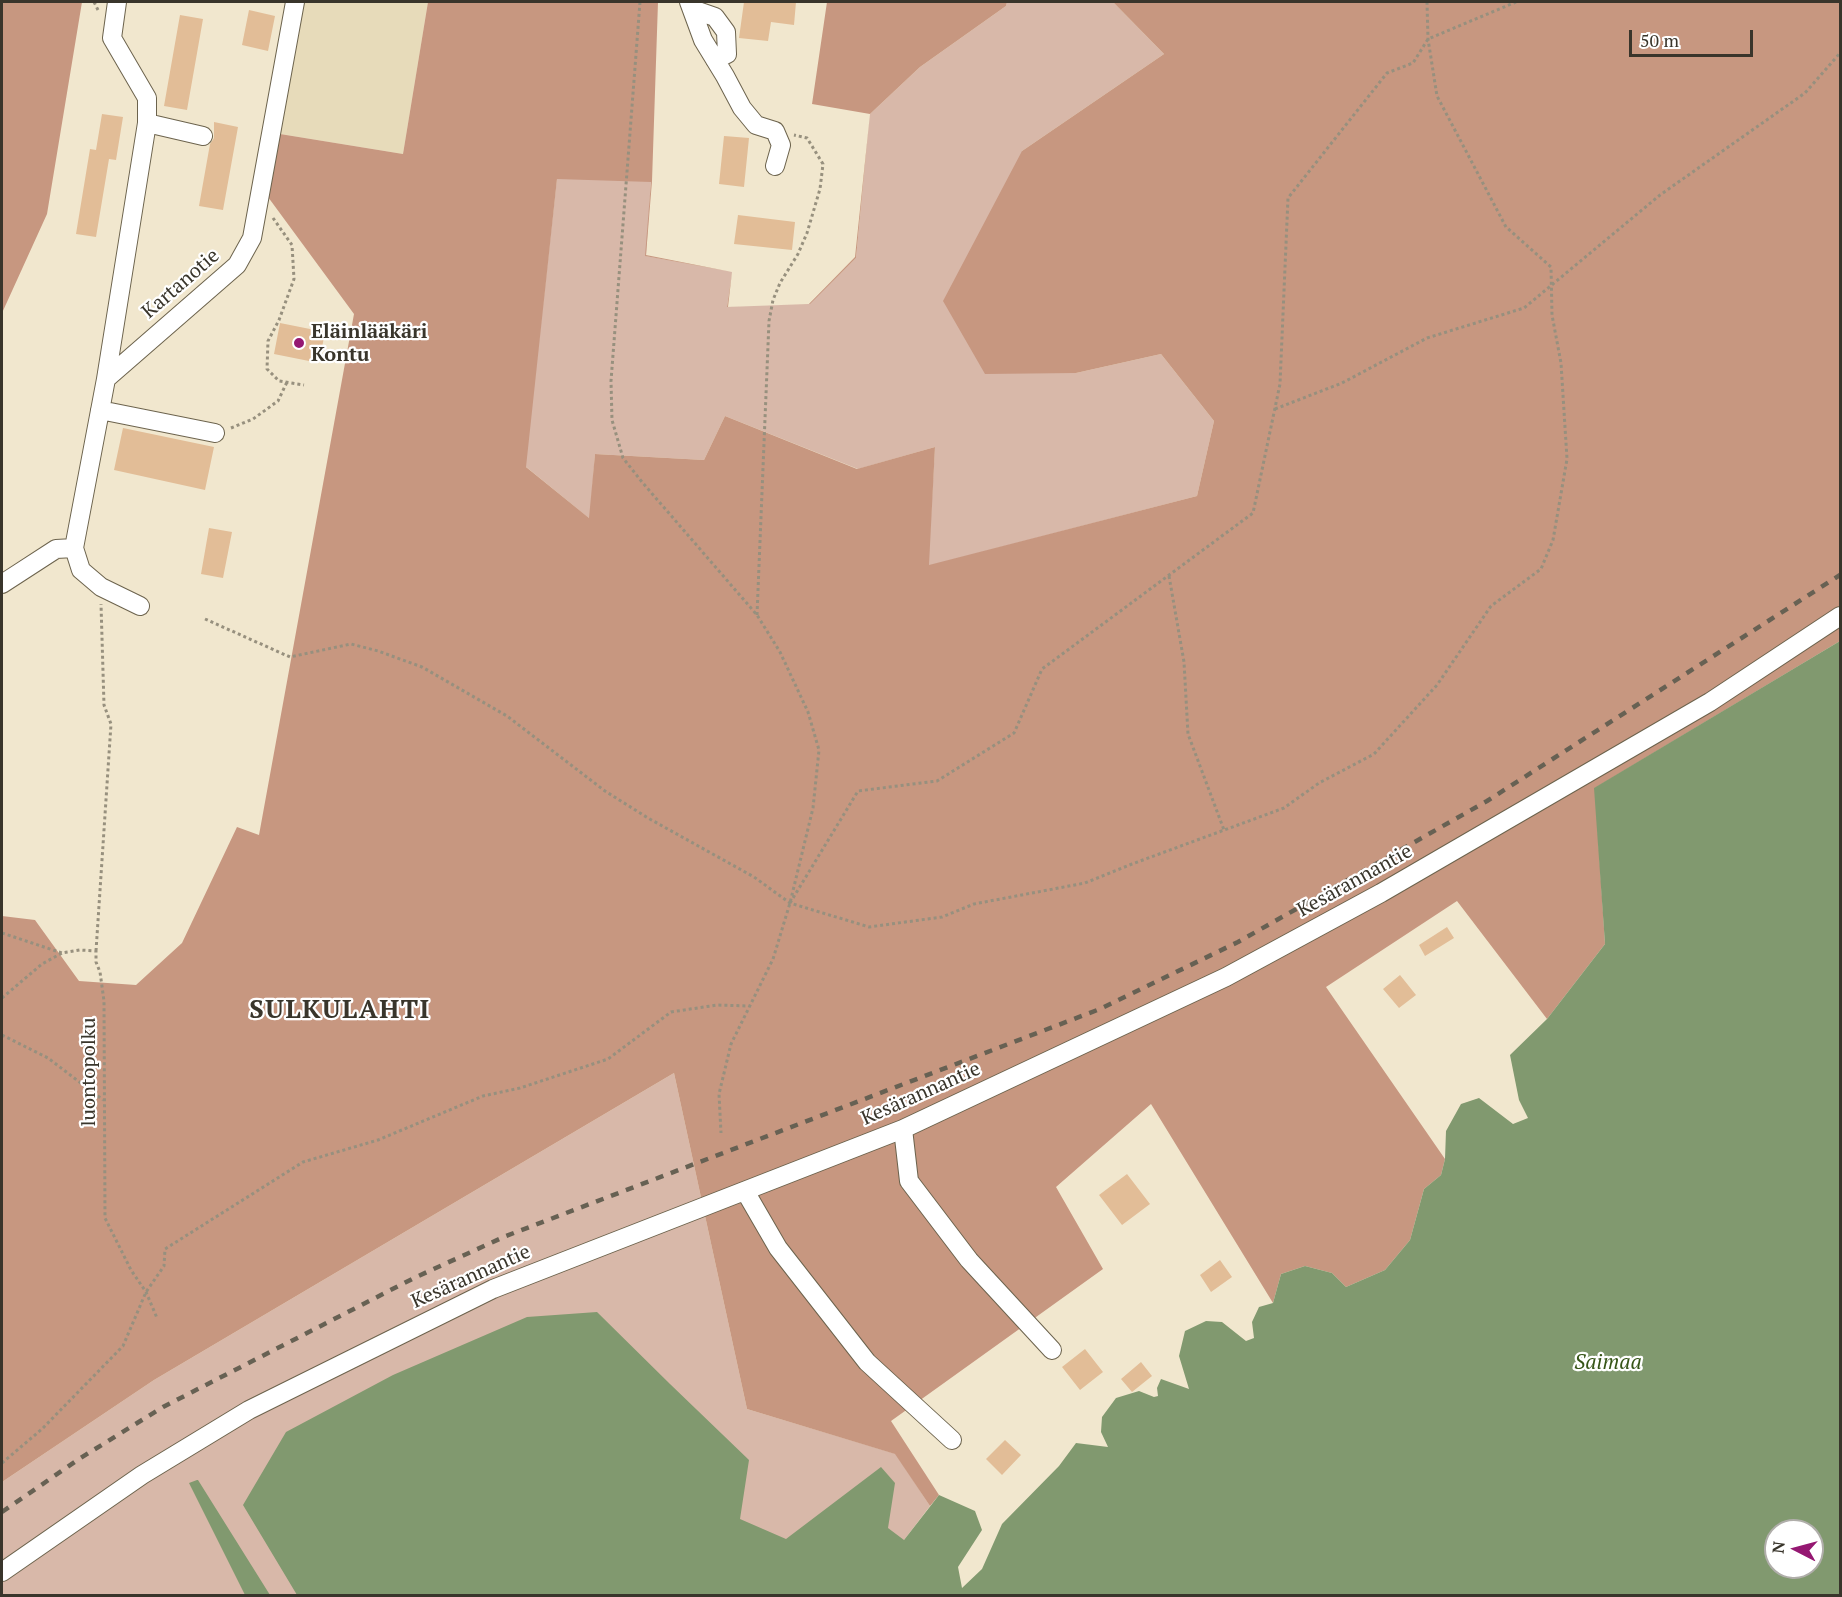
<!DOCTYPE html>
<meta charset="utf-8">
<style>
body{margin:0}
#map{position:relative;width:1842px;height:1597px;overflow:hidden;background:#f1e7ce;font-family:"PT Serif",serif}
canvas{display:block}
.frame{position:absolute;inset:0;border:3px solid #39352b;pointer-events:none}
.north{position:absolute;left:1764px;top:1519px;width:60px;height:60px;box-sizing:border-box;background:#fff;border:2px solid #b0aeaa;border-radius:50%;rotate:276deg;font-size:16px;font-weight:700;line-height:24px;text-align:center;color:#39352b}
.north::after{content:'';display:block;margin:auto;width:21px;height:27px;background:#951872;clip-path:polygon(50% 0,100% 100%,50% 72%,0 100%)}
.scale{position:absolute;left:1629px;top:30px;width:124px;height:27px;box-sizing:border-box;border:3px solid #39352b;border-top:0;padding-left:8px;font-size:18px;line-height:21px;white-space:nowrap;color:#39352b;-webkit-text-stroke:4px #fff;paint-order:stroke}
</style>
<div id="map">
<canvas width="1842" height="1597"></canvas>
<div class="frame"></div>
<div class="north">N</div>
<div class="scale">50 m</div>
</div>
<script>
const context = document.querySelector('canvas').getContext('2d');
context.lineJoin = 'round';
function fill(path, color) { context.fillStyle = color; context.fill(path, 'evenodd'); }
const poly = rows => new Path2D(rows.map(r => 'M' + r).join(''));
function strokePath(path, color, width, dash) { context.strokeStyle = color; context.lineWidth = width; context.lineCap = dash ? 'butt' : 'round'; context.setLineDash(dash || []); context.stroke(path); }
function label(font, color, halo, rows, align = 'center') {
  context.font = font + ' "PT Serif",serif'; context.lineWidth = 4.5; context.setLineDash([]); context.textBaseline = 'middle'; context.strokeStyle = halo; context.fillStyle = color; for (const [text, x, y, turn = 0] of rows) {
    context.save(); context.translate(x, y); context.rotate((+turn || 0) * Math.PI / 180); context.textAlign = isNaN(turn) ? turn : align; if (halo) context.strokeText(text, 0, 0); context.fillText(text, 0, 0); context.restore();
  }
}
const built = poly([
 [303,2,428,2,403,154,280,134]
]);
const green = poly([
 [1007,2,1113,2,1164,54,1022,151,1076,373,1161,354,1214,421,1197,496,928,566,935,447,858,469,725,416,704,460,595,454,590,519,525,466,557,178,651,181,646,256,732,272,727,307,809,304,856,258,870,114,920,67,1006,6],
 [674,1073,747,1409,896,1454,930,1506,904,1540,556,1596,2,1596,2,1482,154,1380]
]);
const forest = poly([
 [2,2,82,2,47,214,2,313],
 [428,2,658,2,652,181,646,255,732,272,728,307,809,304,855,257,870,114,812,104,827,2,1007,2,1006,6,920,67,870,114,856,258,810,304,727,307,732,272,645,256,651,182,557,179,526,467,589,518,595,454,704,460,725,416,857,469,935,447,929,565,1197,496,1214,421,1161,354,1076,373,985,374,943,301,1022,151,1164,54,1113,2,1840,2,1840,641,1595,788,1605,944,1547,1019,1457,901,1326,987,1445,1159,1441,1175,1424,1189,1410,1240,1385,1270,1346,1287,1332,1273,1305,1266,1281,1274,1273,1303,1151,1104,1056,1187,1103,1269,891,1421,939,1495,930,1506,895,1454,747,1409,674,1073,154,1380,2,1482,2,916,35,920,79,981,136,985,182,943,237,827,259,835,354,314,268,197,280,134,403,154]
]);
const water = poly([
 [1840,641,1840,1595,297,1595,243,1505,286,1432,393,1375,527,1317,597,1312,670,1384,749,1460,740,1519,786,1539,881,1467,895,1483,888,1528,904,1540,939,1495,975,1511,982,1530,958,1567,962,1588,982,1569,1002,1524,1059,1466,1076,1443,1108,1447,1101,1432,1102,1417,1116,1398,1139,1391,1154,1397,1158,1396,1157,1388,1161,1379,1189,1389,1179,1356,1185,1331,1206,1321,1222,1322,1246,1341,1254,1338,1252,1322,1259,1307,1273,1303,1281,1274,1305,1266,1332,1273,1346,1287,1385,1270,1410,1240,1424,1189,1441,1175,1445,1159,1446,1131,1461,1104,1479,1098,1513,1124,1528,1118,1519,1100,1510,1055,1547,1019,1605,944,1594,788],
 [1776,1531,1812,1531,1812,1567,1776,1567],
 [197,1480,198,1480,270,1595,245,1595,189,1483]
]);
const building = poly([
 [744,2,796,2,794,25,771,22,768,41,739,38],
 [249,10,275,16,268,51,242,45],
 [180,15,203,19,187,110,164,106],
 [102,114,123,117,116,160,109,159,96,237,76,234,90,149,96,150],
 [214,122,238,127,223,210,199,206,210,144,214,138],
 [724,136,749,138,744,187,719,184],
 [738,215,795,222,792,250,734,244],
 [280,323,325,332,319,363,274,354],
 [123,428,214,447,205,490,114,470],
 [209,528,232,532,223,578,201,574],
 [1447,927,1454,938,1425,956,1419,945],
 [1400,975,1416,995,1399,1008,1383,989],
 [1127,1174,1150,1204,1122,1225,1099,1195],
 [1220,1260,1232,1277,1211,1292,1200,1275],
 [1085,1349,1103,1372,1080,1390,1062,1367],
 [1141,1362,1152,1376,1132,1392,1121,1379],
 [1005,1440,1021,1455,1002,1475,986,1459]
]);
const path = poly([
 [94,2,98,10],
 [640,2,611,381,612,420,623,458,642,482,757,615,780,652,808,712,819,750,813,808,790,903,773,959,731,1044,719,1094,721,1133],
 [273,218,292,245,294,279,279,320,268,341,267,369,279,381,304,385],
 [1275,409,1342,383,1427,338,1524,308,1660,195,1805,93,1840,53],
 [231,428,253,419,278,401,287,382],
 [1169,576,1184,662,1188,734,1224,830],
 [757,615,769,321,773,300,780,283,798,254,807,233,820,189,823,164,807,138,794,135],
 [205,619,290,657,351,644,378,651,422,667,507,716,605,791,648,818,754,877,790,903,869,927,942,917,974,904,1085,883,1132,864,1284,808,1319,783,1374,754,1437,685,1491,606,1541,569,1553,540,1567,459,1561,363,1552,315,1551,267,1506,227,1437,96,1428,39,1427,2],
 [790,903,858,791,937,781,1014,733,1042,669,1253,513,1280,384,1288,198,1387,73,1413,63,1428,39,1516,2],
 [2,933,62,953],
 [96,951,111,724,104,705,101,604],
 [2,998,42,964,62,953,80,950,96,951,96,962,100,972,104,1001,105,1218,131,1270,146,1292,157,1318],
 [2,1035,48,1058,103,1100],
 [2,1463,42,1429,123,1346,146,1292,164,1266,165,1249,303,1162,378,1140,483,1096,520,1088,608,1059,671,1012,717,1005,749,1006]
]);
const minor = poly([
 [117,2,112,38,147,98,147,123],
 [689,2,703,40,725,76,742,108,756,125,775,131,781,145,775,166],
 [692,9,715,17,726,32,727,54,715,60],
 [106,379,147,123,203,136],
 [100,410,215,433],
 [2,584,56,549,74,548],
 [140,606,101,587,81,570,74,548,106,379,237,265,252,238,295,2],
 [903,1129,909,1181,969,1260,1052,1350],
 [745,1191,778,1248,867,1362,952,1440],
 [2,1572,142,1475,249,1410,493,1289,903,1129,1226,977,1381,893,1710,702,1840,616]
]);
const rail = poly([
 [2,1512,79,1459,163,1407,414,1278,506,1236,1100,1009,1238,942,1487,801,1840,575]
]);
const markers = [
 [299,343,6,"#951872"]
];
const streetNames = [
 ["Kartanotie",181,284,-41],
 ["Kesärannantie",1355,881,-29],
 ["luontopolku",89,1072,-90],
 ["Kesärannantie",921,1094,-24],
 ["Kesärannantie",471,1277,-24]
];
const poiNames = [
 ["Eläinlääkäri",311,332],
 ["Kontu",311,355]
];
const waterNames = [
 ["Saimaa",1608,1363]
];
const districtNames = [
 ["SULKULAHTI",340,1011]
];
fill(built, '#e7dbba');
fill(green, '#d8b8a9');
fill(forest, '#c79780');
fill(water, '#81996f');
fill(building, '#e2bd97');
strokePath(minor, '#6c634d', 20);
strokePath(path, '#97907e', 3, [3, 3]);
strokePath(minor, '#fff', 18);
strokePath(rail, '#676153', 4.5, [8, 8]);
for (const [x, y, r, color] of markers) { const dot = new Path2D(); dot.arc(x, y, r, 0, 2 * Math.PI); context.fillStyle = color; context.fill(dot); strokePath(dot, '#fff', 2); }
label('20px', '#39352b', '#fff', streetNames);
label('bold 20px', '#39352b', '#fff', poiNames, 'left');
label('italic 21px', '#365517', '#fff', waterNames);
context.letterSpacing = '1.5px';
label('bold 26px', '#39352b', '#fff', districtNames);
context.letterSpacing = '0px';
</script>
